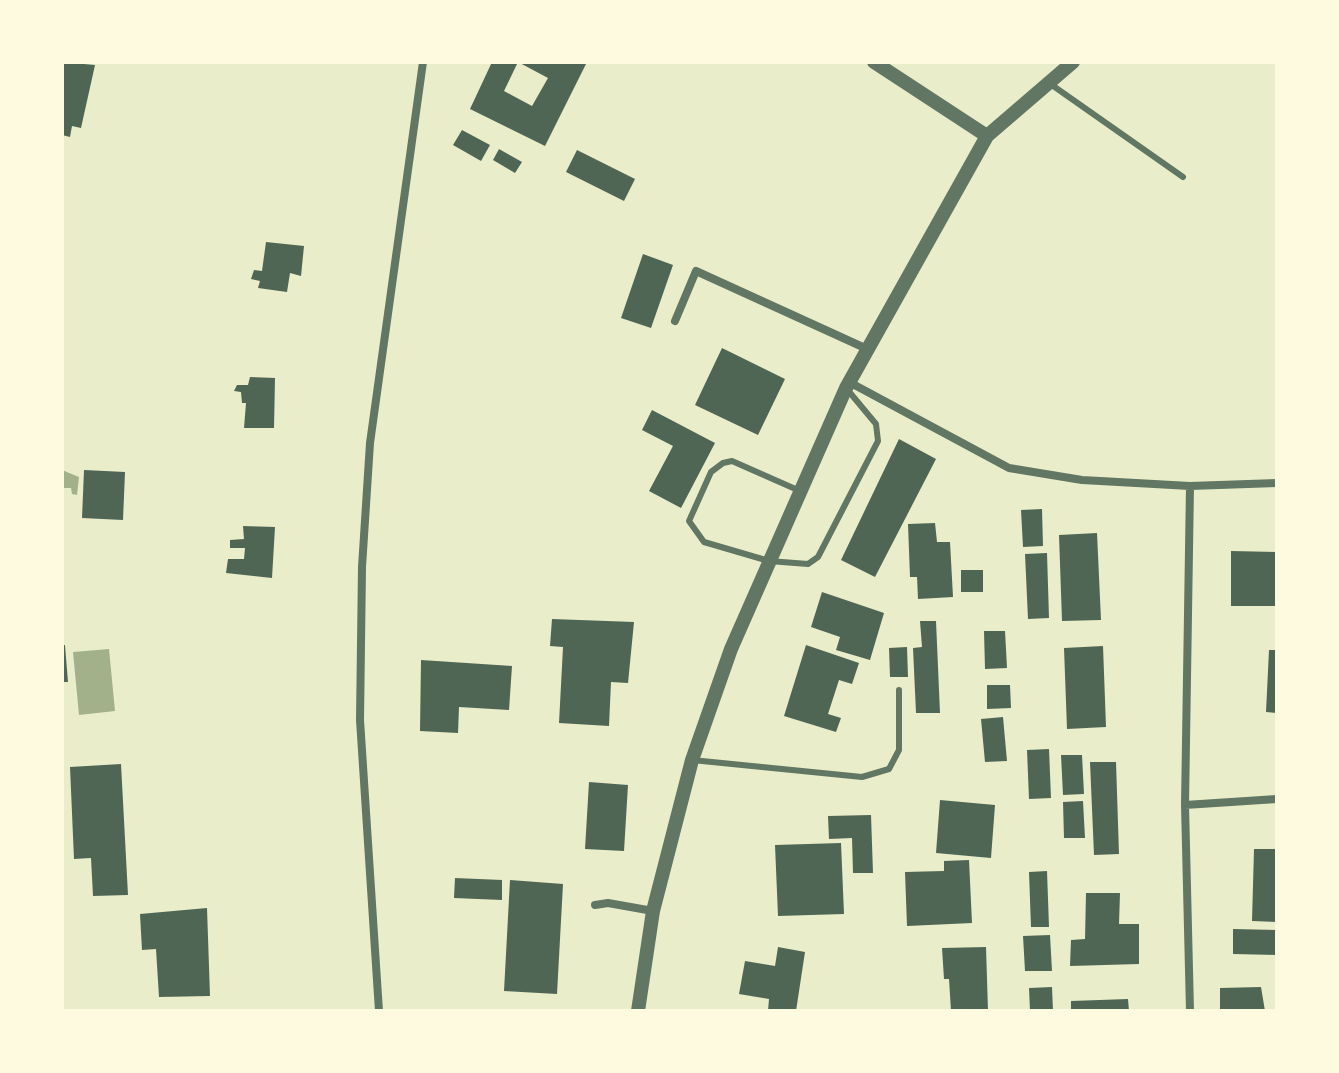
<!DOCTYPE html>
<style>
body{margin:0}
#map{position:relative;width:1339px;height:1073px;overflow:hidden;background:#e9edc9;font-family:Quicksand,sans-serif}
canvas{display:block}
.frame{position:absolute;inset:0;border:64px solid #fefae0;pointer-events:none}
</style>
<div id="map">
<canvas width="1339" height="1073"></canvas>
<div class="frame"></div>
</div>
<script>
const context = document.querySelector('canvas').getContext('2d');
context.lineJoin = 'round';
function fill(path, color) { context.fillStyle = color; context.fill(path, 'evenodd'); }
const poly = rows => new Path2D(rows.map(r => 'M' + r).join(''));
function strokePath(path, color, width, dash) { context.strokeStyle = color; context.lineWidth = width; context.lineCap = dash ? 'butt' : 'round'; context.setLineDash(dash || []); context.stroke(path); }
const water = poly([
 [62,470,79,477,77,495,72,494,71,488,62,488],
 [109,649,115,711,79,715,73,652]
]);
const building = poly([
 [62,62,95,65,81,128,72,126,70,137,62,135],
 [492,62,587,62,545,146,470,109],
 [518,62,548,78,532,106,504,91],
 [462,130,490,145,481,161,453,145],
 [499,149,522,162,515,173,493,160],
 [577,150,635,179,624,201,566,172],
 [266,242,304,246,301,276,290,273,287,292,258,288,260,281,251,279,254,270,262,271],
 [643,254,673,265,651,328,621,318],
 [722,348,785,379,758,435,695,405],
 [250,377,275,378,274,428,244,428,246,403,242,403,241,392,234,391,237,385,248,385],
 [652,410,715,443,681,508,649,491,673,446,642,430],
 [899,439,936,459,875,577,841,560],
 [84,470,125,472,123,520,82,518],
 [1042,509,1043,546,1023,547,1021,510],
 [935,523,937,542,950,542,953,597,918,599,917,577,910,577,908,524],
 [243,526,275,527,272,578,226,573,228,559,244,559,245,548,230,548,230,540,244,539],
 [1097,533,1101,620,1062,621,1059,535],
 [1231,551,1277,552,1277,606,1231,606],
 [1047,553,1049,618,1028,619,1025,554],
 [961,570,983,570,983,592,961,592],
 [822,592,884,613,870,660,836,650,840,637,811,627],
 [552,619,634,622,628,683,611,682,609,726,559,723,563,647,550,646],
 [920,621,936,621,940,713,916,713,913,648,922,647],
 [984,631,1005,631,1007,668,985,669],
 [62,645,65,645,68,682,62,682],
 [806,645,859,663,852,684,839,680,828,714,841,718,836,732,784,716],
 [1103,646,1106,727,1067,729,1064,648],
 [907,647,908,677,890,677,889,648],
 [1269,650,1277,650,1277,713,1266,712],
 [421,660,512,666,509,710,459,707,458,733,420,731],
 [987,685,1010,685,1011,708,987,709],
 [1003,717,1007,761,985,762,981,719],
 [1049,749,1051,798,1029,799,1027,750],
 [1061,755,1082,755,1084,794,1063,795],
 [1090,762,1116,762,1119,854,1094,855],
 [121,764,128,895,93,896,91,858,74,859,70,767],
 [589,782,628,785,624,851,585,849],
 [940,800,995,805,991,858,936,853],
 [1083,801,1085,838,1064,838,1063,802],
 [871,815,873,873,853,873,852,838,829,839,828,816],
 [841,843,844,914,778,916,775,845],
 [1254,849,1277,849,1277,922,1252,921],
 [969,860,972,923,907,926,905,872,944,871,944,861],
 [1047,871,1049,927,1031,927,1029,872],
 [455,878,502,880,502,900,454,898],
 [510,880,563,884,557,994,504,991],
 [1086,893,1120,893,1119,924,1139,924,1139,964,1070,966,1071,940,1085,939],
 [207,908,210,996,159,997,156,949,142,950,140,914],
 [1233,929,1277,930,1277,955,1233,954],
 [1050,935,1052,971,1025,971,1023,936],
 [778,947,805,952,796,1011,768,1011,769,999,739,994,745,961,775,966],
 [986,947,988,1011,951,1011,949,979,944,979,942,948],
 [1052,987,1053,1011,1030,1011,1029,988],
 [1261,987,1265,1011,1220,1011,1220,988],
 [1128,999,1129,1011,1071,1011,1071,1001]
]);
const service = poly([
 [1049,83,1183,177],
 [800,491,732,461,723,463,711,472,689,521,704,542,769,561,808,564,818,557,878,441,876,424,846,388],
 [692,760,862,777,889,769,899,750,899,690]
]);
const minor = poly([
 [675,321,696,271,865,348],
 [849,382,1009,468,1082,480,1190,486,1277,483],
 [1185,805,1277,799],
 [595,905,608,903,653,911],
 [379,1011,360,720,362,567,370,443,423,62],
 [1190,1011,1185,805,1190,486]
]);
const tertiary = poly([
 [874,62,987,136],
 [638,1011,653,911,692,760,731,649,846,388,987,136,1073,62]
]);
fill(water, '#a3b18a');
fill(building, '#4f6655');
strokePath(service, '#617663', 6);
strokePath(minor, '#617663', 8);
strokePath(tertiary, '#617663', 14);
</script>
